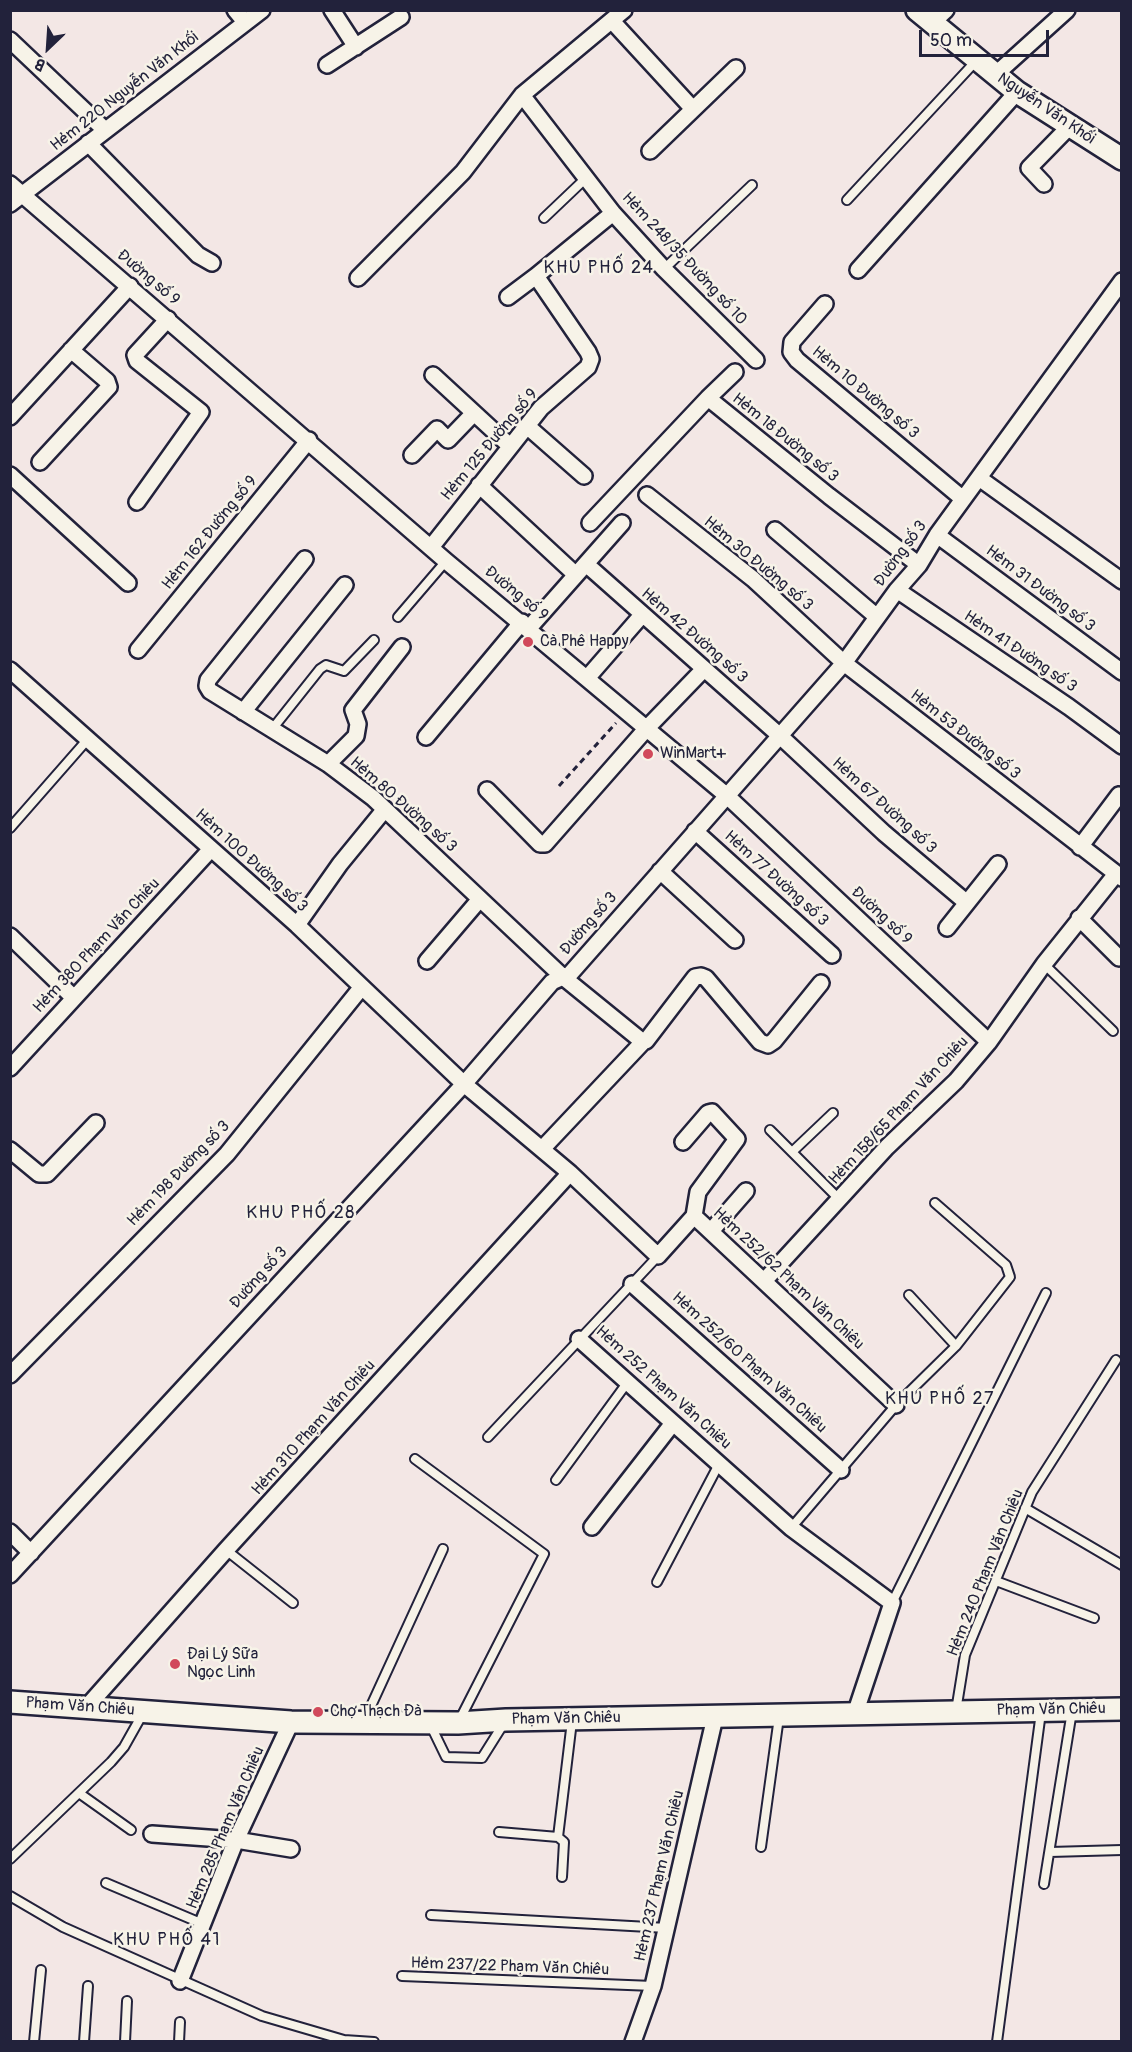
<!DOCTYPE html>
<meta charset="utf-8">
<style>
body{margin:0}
#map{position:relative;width:1132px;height:2052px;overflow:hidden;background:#f3e7e5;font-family:Pangolin,sans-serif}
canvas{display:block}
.frame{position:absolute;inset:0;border:12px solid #22223b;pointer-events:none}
.north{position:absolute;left:18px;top:18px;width:60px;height:60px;-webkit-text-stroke:4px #f7f3e8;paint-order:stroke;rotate:205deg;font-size:16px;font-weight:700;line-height:24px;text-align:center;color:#22223b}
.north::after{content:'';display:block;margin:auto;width:21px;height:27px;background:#22223b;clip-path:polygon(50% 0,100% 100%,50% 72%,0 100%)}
.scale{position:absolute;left:919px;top:30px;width:130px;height:27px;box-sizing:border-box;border:3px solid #22223b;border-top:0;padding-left:8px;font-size:18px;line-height:21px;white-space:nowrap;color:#22223b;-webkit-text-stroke:4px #f7f3e8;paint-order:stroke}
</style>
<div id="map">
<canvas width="1132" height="2052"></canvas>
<div class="frame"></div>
<div class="north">B</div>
<div class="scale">50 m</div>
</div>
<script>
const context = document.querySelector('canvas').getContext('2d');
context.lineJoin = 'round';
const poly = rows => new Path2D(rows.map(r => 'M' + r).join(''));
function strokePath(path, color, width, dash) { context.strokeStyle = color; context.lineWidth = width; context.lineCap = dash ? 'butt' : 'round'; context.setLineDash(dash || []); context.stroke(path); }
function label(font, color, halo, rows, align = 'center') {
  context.font = font + ' Pangolin,sans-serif'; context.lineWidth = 5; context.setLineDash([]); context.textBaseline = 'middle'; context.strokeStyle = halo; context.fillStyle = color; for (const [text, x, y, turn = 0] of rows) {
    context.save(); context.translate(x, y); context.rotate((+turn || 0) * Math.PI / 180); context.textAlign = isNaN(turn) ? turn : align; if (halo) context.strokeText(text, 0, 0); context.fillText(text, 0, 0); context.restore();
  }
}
const path = poly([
 [559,786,616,723]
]);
const lane = poly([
 [847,200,976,61],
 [544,218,586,178],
 [664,269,752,185],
 [398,617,446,561],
 [273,728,320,669,326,665,344,671,374,640],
 [10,828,88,739],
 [1044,964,1113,1031],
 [770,1130,840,1200],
 [792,1152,833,1113],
 [909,1295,956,1346],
 [488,1437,658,1256],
 [415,1459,544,1554,460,1719],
 [556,1480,627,1383],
 [1025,1508,1122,1565],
 [791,1528,896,1405,956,1346,1010,1277,1006,1265,935,1203],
 [226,1550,293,1603],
 [996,1581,1094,1618],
 [657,1582,719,1464],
 [892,1603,1046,1293],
 [956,1711,965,1655,1032,1492,1116,1360],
 [365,1719,443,1549],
 [430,1724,446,1757,482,1758,504,1723],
 [79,1793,131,1830],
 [499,1832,558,1837],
 [761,1847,779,1717],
 [1050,1852,1122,1850],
 [10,1859,111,1762,124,1747,142,1715],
 [562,1877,564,1842,558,1837,572,1721],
 [106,1883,203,1924],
 [1044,1884,1072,1711],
 [10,1896,63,1927,262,2016,344,2040,374,2042],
 [431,1915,667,1928],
 [402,1976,653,1986],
 [34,2042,41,1970],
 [84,2042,88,1986],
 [125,2042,127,2001],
 [179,2042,180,2022],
 [997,2042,1041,1712]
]);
const street = poly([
 [235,10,245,22],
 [332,10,356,47],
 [612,21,693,109],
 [932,23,946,10],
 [10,40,105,130],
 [327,65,401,17],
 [995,75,1067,10],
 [522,95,613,213,664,269,756,360],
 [88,143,198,255,212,263],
 [650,151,736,68],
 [10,184,446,561,726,795,989,1042],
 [1044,184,1029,168,1070,126],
 [10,204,262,10],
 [858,270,1017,92],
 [358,278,463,172,522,95,624,10],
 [508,297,536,276],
 [825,304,792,342,791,352,797,360,963,499],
 [433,375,510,446],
 [708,398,735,372],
 [10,417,130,286],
 [527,426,584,476],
 [412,455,437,429,448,440,474,413],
 [40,462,109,387,107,381,71,350],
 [10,475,128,583],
 [979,478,1122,581],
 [479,485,576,575],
 [647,495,753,579,844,663,1122,878],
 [137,502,201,412,137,361,135,355,168,319],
 [590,523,708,398,829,496,919,565],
 [775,530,877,617],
 [937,535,1122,672],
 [432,546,541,408,588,367,591,359,588,352,536,276,613,213],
 [305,559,208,680,207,686,210,691,328,764,373,798,563,977,643,1042,646,1041,695,977,701,976,706,978,760,1042,768,1045,774,1041,821,983],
 [586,564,779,735,884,833,967,903],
 [897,590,1069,707,1122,746],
 [529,628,622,523],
 [138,650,309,440],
 [10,670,297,925,464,1084,570,1173,658,1256,694,1216,896,1405],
 [588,677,642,615],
 [243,712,345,585],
 [426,737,522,622],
 [328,764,356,736,358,724,353,710,402,647],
 [487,790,540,844,545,844,647,728,704,669],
 [695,831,832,955],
 [1080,847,1119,795],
 [660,871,735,940],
 [1079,918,1119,958],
 [297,925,340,864,385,809],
 [947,928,998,864],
 [10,936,74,998],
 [427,961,480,899],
 [10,1068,211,849],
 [683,1142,708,1113,712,1112,737,1139,698,1192,694,1216],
 [542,1149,643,1042],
 [10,1150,39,1174,47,1174,96,1123],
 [711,1231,746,1191],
 [765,1280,887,1147,956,1081,989,1042,1044,964,1116,874],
 [632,1284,841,1470],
 [579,1339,791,1528,892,1603,855,1714],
 [10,1375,227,1154,361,988],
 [592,1527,673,1423],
 [10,1532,31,1553],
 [10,1575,464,1084,552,982,570,974,844,663,897,590,919,565,937,535,1122,281],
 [85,1709,226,1550,570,1173],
 [152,1834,236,1840,291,1849],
 [180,1981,236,1840,291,1722],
 [633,2042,653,1986,715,1717]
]);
const secondary = poly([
 [917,10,1017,92,1122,159],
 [10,1702,291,1722,458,1723,506,1720,1122,1709]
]);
const markers = [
 [528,642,6,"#d1495b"],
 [648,754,6,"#d1495b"],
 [175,1664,6,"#d1495b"],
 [318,1712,6,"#d1495b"]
];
const streetNames = [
 ["Hẻm 220 Nguyễn Văn Khối",125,92,-38],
 ["Nguyễn Văn Khối",1046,109,34],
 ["Hẻm 248/35 Đường số 10",684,259,47],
 ["Đường số 9",148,278,40],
 ["Hẻm 10 Đường số 3",865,393,40],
 ["Hẻm 18 Đường số 3",785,438,39],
 ["Hẻm 125 Đường số 9",490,445,-50],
 ["Hẻm 162 Đường số 9",210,533,-51],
 ["Đường số 3",901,554,-54],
 ["Hẻm 30 Đường số 3",758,564,40],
 ["Hẻm 31 Đường số 3",1040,589,37],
 ["Đường số 9",516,594,39],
 ["Hẻm 42 Đường số 3",694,636,41],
 ["Hẻm 41 Đường số 3",1020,652,34],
 ["Hẻm 53 Đường số 3",965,735,38],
 ["Hẻm 80 Đường số 3",403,805,41],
 ["Hẻm 67 Đường số 3",884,806,42],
 ["Hẻm 100 Đường số 3",251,861,42],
 ["Hẻm 77 Đường số 3",776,879,42],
 ["Đường số 9",881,916,43],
 ["Đường số 3",589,924,-49],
 ["Hẻm 380 Phạm Văn Chiêu",97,946,-47],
 ["Hẻm 158/65 Phạm Văn Chiêu",899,1111,-47],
 ["Hẻm 198 Đường số 3",179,1174,-46],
 ["Đường số 3",259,1278,-48],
 ["Hẻm 252/62 Phạm Văn Chiêu",788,1279,43],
 ["Hẻm 252/60 Phạm Văn Chiêu",749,1363,42],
 ["Hẻm 252 Phạm Văn Chiêu",663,1388,42],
 ["Hẻm 310 Phạm Văn Chiêu",314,1428,-48],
 ["Hẻm 240 Phạm Văn Chiêu",986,1573,-68],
 ["Phạm Văn Chiêu",80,1707,4],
 ["Phạm Văn Chiêu",1051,1710,-1],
 ["Phạm Văn Chiêu",566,1719,-1],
 ["Hẻm 285 Phạm Văn Chiêu",226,1828,-67],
 ["Hẻm 237 Phạm Văn Chiêu",660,1876,-77],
 ["Hẻm 237/22 Phạm Văn Chiêu",510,1967,2]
];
const poiNames = [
 ["Cà Phê Happy",540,642],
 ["WinMart+",660,754],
 ["Đại Lý Sữa",187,1655],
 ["Ngọc Linh",187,1673],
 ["Chợ Thạch Đà",330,1712]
];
const neighbourhoodNames = [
 ["KHU PHỐ 24",599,268],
 ["KHU PHỐ 28",301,1213],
 ["KHU PHỐ 27",940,1399],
 ["KHU PHỐ 41",167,1940]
];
strokePath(lane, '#22223b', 12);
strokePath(street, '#22223b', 20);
strokePath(secondary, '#22223b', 26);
strokePath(path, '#22223b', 3, [6, 4.5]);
strokePath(lane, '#f7f3e8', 8);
strokePath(street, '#f7f3e8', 15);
strokePath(secondary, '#f7f3e8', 21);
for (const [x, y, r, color] of markers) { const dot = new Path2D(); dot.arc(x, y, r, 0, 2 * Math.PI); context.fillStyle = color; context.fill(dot); strokePath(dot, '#f7f3e8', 2); }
label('16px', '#22223b', '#f7f3e8', streetNames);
label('16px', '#22223b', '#f7f3e8', poiNames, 'left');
context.letterSpacing = '1.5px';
label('18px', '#22223b', '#f7f3e8', neighbourhoodNames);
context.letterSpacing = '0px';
</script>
